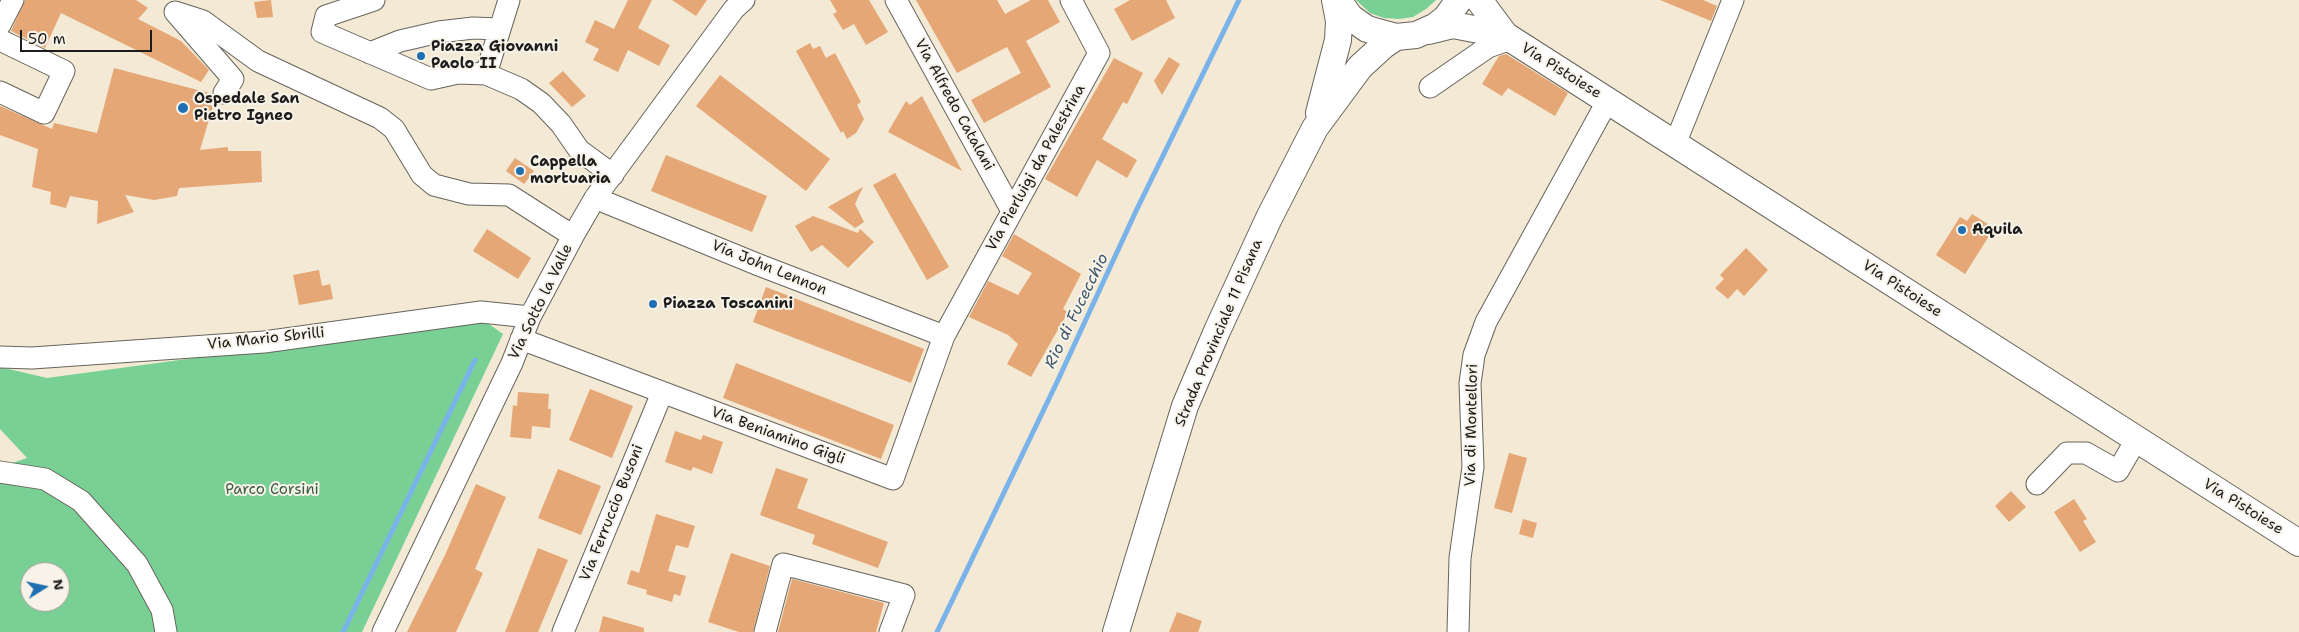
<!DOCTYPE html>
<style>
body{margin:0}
#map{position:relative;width:2299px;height:632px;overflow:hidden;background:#f3e9d4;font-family:"Shantell Sans",sans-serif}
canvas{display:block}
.north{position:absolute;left:20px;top:562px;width:50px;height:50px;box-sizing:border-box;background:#f7f3e8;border:1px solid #9f9d96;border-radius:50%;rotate:80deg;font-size:14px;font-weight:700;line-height:20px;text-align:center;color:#1c1c1c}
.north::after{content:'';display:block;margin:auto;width:18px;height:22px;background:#1f6fb2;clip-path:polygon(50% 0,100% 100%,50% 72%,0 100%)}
.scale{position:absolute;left:20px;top:30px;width:132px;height:22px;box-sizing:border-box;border:2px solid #1c1c1c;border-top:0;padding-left:6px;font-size:15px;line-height:18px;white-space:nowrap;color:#1c1c1c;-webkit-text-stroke:4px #f7f3e8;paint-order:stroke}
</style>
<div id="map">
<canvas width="2299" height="632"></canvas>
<div class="north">N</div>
<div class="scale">50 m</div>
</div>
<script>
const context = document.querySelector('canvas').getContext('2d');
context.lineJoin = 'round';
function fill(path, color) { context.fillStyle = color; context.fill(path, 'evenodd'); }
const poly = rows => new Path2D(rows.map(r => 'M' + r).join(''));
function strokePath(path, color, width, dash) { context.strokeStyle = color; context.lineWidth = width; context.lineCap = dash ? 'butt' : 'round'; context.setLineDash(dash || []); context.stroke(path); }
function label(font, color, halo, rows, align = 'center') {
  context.font = font + ' "Shantell Sans",sans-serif'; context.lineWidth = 4; context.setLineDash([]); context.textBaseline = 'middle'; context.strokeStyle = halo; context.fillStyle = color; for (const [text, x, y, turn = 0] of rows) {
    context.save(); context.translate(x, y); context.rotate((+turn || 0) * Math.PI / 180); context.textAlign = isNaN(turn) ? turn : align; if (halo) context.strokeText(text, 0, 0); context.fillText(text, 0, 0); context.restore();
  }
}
const green = poly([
 [1356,0,1436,0,1426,9,1413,17,1399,19,1384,18,1370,13],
 [482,319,503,334,362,632,0,632,0,467,27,458,0,429,0,367,47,378],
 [30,572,60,572,60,602,30,602]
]);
const stream = poly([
 [343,632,475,360],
 [937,632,1058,380,1136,211,1239,0]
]);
const building = poly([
 [25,0,136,0,148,8,138,19,181,41,209,70,201,82,61,13,45,48,11,31],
 [271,0,273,17,257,18,254,2],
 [628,0,652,0,638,28,670,45,659,66,628,50,618,72,593,60,599,49,585,42,595,20,614,29],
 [672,0,707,0,696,16],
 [830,0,869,0,888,32,866,45,854,24,843,30,833,14,837,12],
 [916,0,997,0,1005,14,1031,0,1048,0,1060,22,1026,41,1051,87,984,123,971,100,1021,73,1007,47,957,73],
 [1130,0,1166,0,1175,18,1132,41,1114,9],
 [1660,0,1703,0,1717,6,1711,21],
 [810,43,813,49,820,46,826,58,835,53,861,102,857,105,864,119,856,133,847,139,843,131,841,133,796,51],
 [1506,54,1568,93,1555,116,1508,88,1502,96,1482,84,1499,56],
 [1169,57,1180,64,1162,95,1154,81],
 [1114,58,1143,73,1127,104,1123,102,1102,139,1137,160,1127,178,1097,160,1077,197,1045,179],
 [114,68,209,93,206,104,213,106,200,150,228,147,228,151,261,151,262,182,179,188,177,196,154,200,125,195,134,212,97,224,98,201,70,196,66,208,50,204,51,192,32,187,38,149,0,135,0,106,52,129,54,123,97,133],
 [563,71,586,96,572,107,549,83],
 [720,75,830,159,806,191,696,106],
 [922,96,962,171,888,132,906,101,910,105],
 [666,155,767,196,752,232,651,191],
 [515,158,534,171,524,184,506,171],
 [895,173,949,267,927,280,873,185],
 [863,187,855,204,864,222,855,228,828,207],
 [1972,214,1991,226,1986,234,1989,236,1965,274,1936,255,1960,217,1967,221],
 [813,216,858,233,860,229,874,242,848,268,822,245,811,252,795,226],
 [487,229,531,258,518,279,473,251],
 [1014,234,1081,274,1063,309,1068,312,1031,377,1007,364,1018,344,1008,335,969,317,988,281,1018,295,1032,273,1002,256],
 [1746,248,1768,270,1744,296,1737,289,1728,299,1715,288,1724,279,1720,275],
 [319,270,322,286,330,284,333,299,299,305,293,275],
 [766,287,924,349,911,383,753,322],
 [736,363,894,425,881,459,723,398],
 [590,389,633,406,612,458,569,440],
 [518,392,549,394,548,409,551,409,550,428,532,426,531,439,510,437,513,405,517,406],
 [675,431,701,440,703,435,723,442,712,474,693,467,691,471,665,462],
 [1509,453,1527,458,1512,513,1494,508],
 [776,468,808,479,797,508,888,542,878,568,812,544,815,535,760,515],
 [558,469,601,486,581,535,538,518],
 [476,484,506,497,475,569,483,573,456,632,407,632,445,555],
 [2011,491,2026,507,2009,522,1995,506],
 [2074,499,2087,519,2083,521,2096,542,2080,552,2054,512],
 [656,514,695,526,688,548,676,545,668,571,686,576,680,596,674,594,672,602,646,594,647,590,627,584,631,570,639,573],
 [1523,519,1537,523,1533,538,1519,534],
 [538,548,568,560,538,632,505,632],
 [731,553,770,566,753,632,739,632,708,622],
 [792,579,884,603,876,632,778,632],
 [1177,612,1202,621,1198,632,1169,632],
 [603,616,644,628,644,632,599,632]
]);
const minor = poly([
 [374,0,326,16,322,32,431,79,458,73,486,74,521,89,541,103,561,124,579,150,613,175],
 [896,0,1012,211],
 [0,25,13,0],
 [0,40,64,71,44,113,0,92],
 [370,53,400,41,439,32,473,28,499,29],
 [486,74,509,0],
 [1430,87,1488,47,1511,39],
 [224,93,233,79,175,12,203,21,258,61,380,118,394,129,422,175,434,185,469,194,509,195,573,236],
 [1675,144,1733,0],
 [595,198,759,265,944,336],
 [521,339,893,479,944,336,1099,53,1071,0],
 [0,357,32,358,264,342,481,312,530,317],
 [0,472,45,479,81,501,137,564,162,610,166,632],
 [2037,484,2067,453,2086,453,2118,471,2136,440],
 [383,632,512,363,530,317,573,236,595,198,734,9,744,0],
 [563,632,662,393],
 [765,632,783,564,904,595,890,632],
 [1458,632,1460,558,1473,467,1470,383,1474,355,1486,322,1608,100]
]);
const major = poly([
 [1338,0,1350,17,1367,29,1396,37,1416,35,1436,26,1446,18,1459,0],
 [1479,0,1505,35,1511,39,2299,543],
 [1429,31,1453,25,1505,35],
 [1319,113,1338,40,1339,21,1335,0],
 [1116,632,1185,406,1217,331,1269,218,1315,128,1360,67,1384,45,1396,37]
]);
const markers = [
 [421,56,5,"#1f6fb2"],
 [183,108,6,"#1f6fb2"],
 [520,171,5,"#1f6fb2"],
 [1962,230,5,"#1f6fb2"],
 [653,304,5,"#1f6fb2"]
];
const poiNames = [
 ["Piazza Giovanni",431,47],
 ["Paolo II",431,64],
 ["Ospedale San",194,99],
 ["Pietro Igneo",194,116],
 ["Cappella",530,162],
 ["mortuaria",530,179],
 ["Aquila",1972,230],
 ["Piazza Toscanini",663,304]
];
const streetNames = [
 ["Via Pistoiese",1561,71,32],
 ["Via Alfredo Catalani",954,105,61],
 ["Via Pierluigi da Palestrina",1036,168,-61],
 ["Via John Lennon",769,268,22],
 ["Via Pistoiese",1902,289,33],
 ["Via Sotto la Valle",541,302,-64],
 ["Strada Provinciale 11 Pisana",1219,333,-67],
 ["Via Mario Sbrilli",266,339,-6],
 ["Via di Montellori",1472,425,-89],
 ["Via Beniamino Gigli",778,436,20],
 ["Via Pistoiese",2243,507,32],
 ["Via Ferruccio Busoni",612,513,-68]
];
const parkNames = [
 ["Parco Corsini",272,490]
];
const waterNames = [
 ["Rio di Fucecchio",1077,311,-64]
];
fill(green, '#79d095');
strokePath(stream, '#79b3ea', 5);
fill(building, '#e5a776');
strokePath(minor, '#67645c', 23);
strokePath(major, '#67645c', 28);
strokePath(minor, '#fff', 21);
strokePath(major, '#fff', 26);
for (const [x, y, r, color] of markers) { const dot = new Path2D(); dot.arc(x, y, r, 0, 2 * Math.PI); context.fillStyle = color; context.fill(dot); strokePath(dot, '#f7f3e8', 2); }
label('bold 15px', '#1c1c1c', '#f7f3e8', poiNames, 'left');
label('15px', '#1c1c1c', '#f7f3e8', streetNames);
label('15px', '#3d5b46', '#f7f3e8', parkNames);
label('italic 16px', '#41586e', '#f7f3e8', waterNames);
</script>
